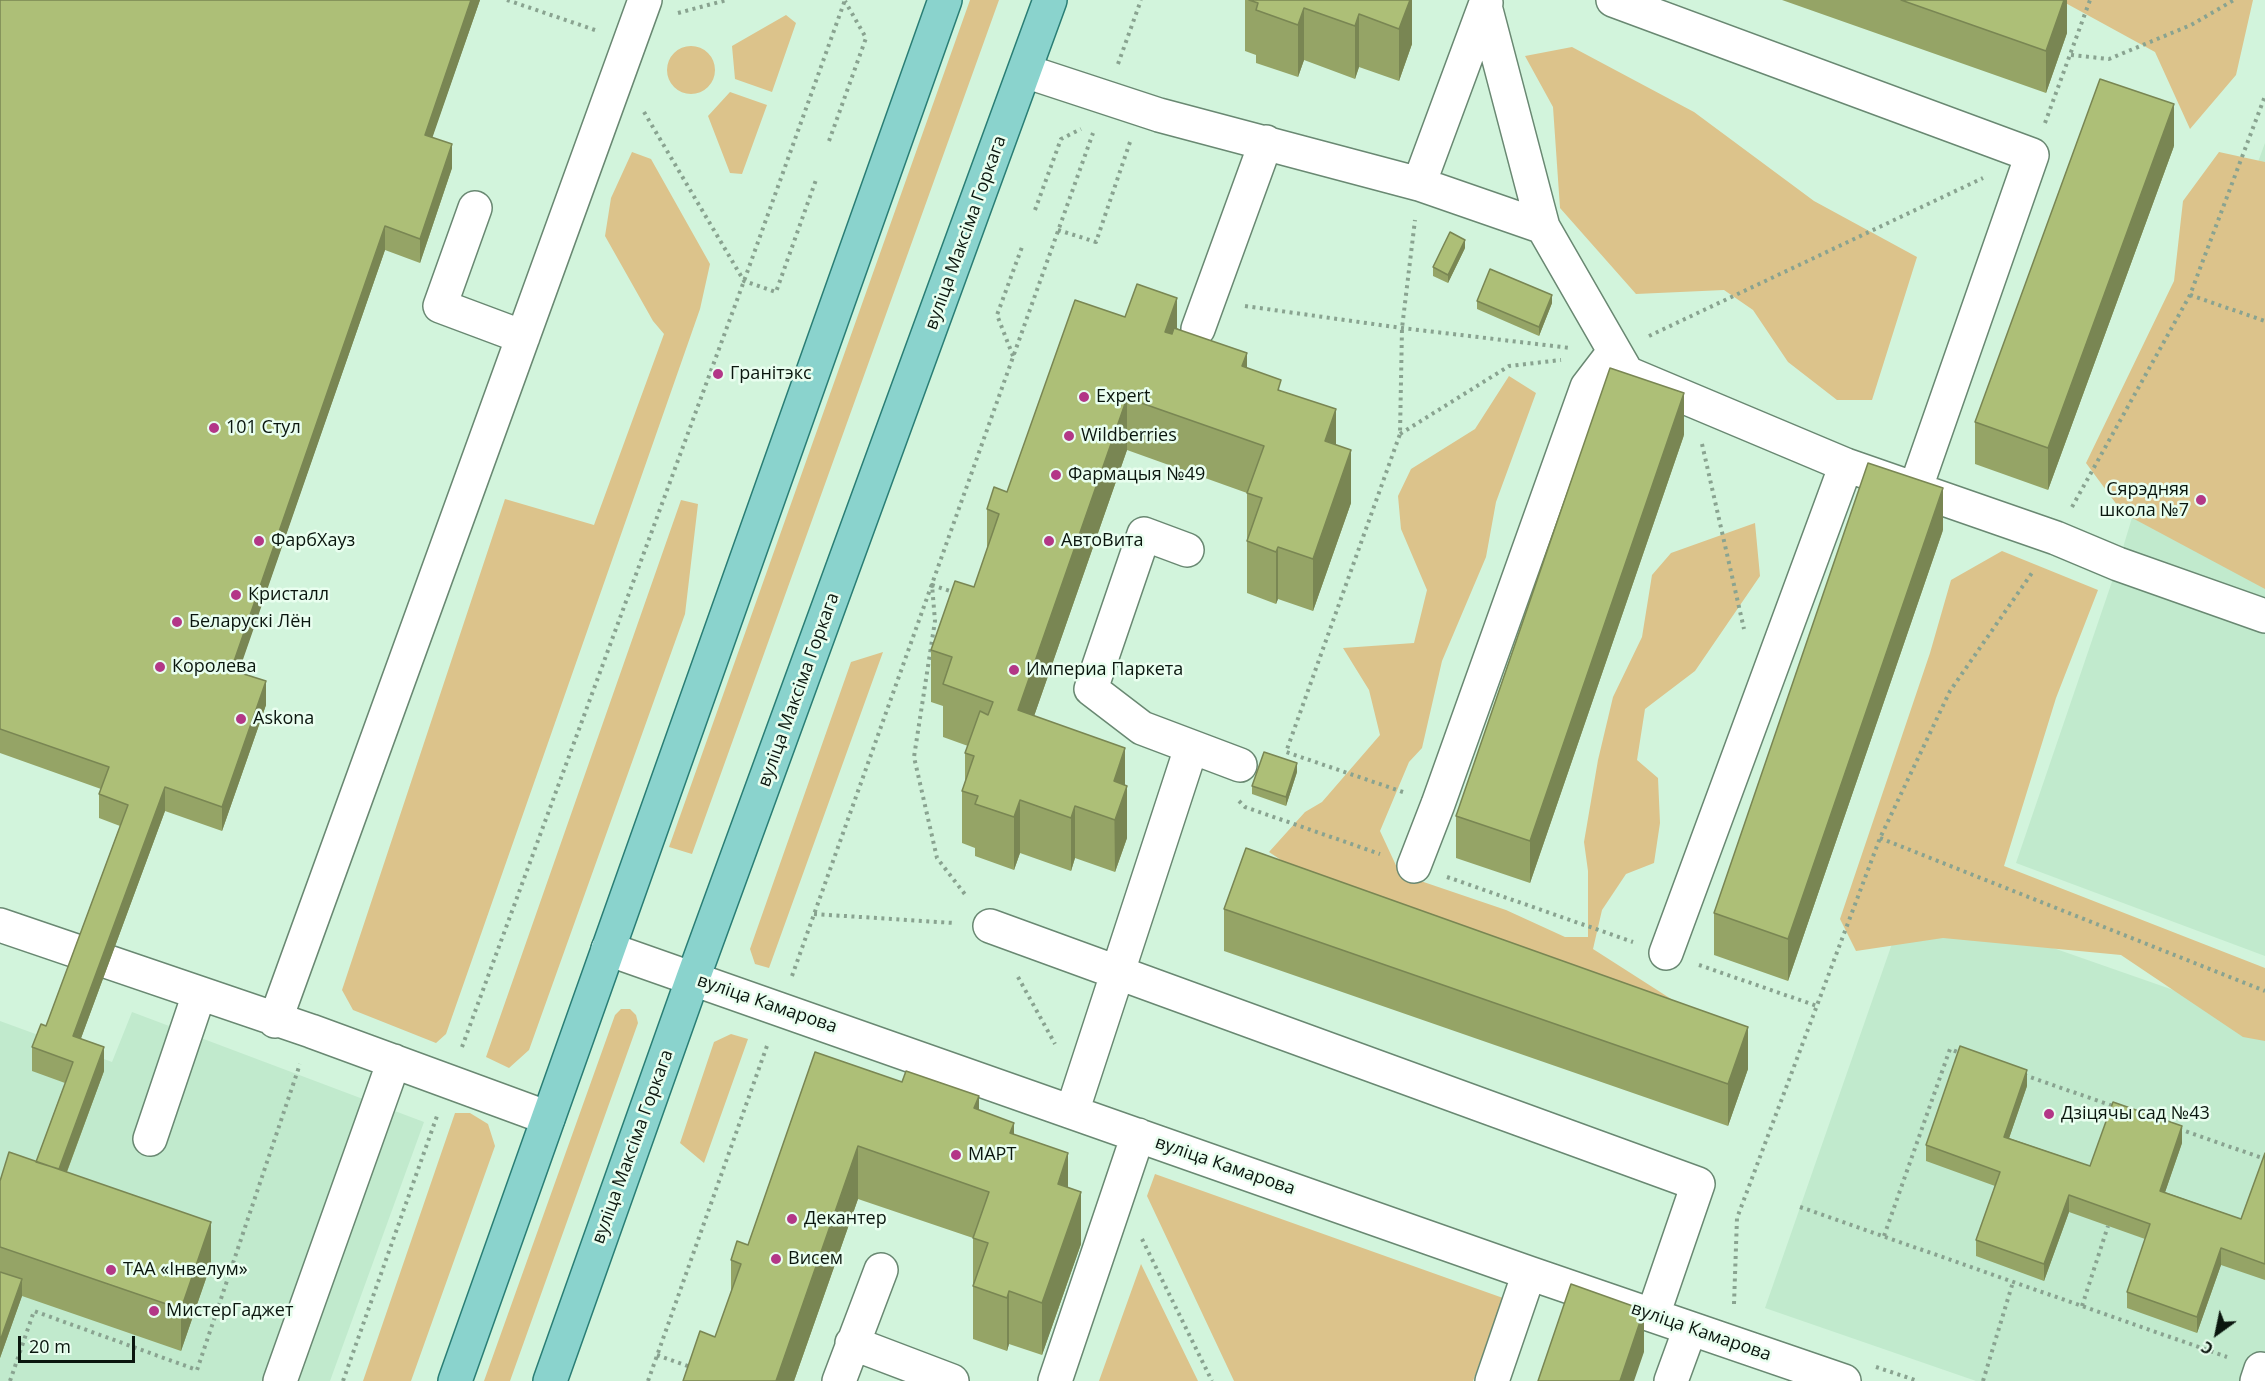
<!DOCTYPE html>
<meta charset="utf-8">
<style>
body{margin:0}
#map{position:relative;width:2265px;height:1381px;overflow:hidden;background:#d2f4dc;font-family:"Open Sans",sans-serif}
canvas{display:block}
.north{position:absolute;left:2187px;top:1303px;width:60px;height:60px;-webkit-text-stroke:4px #e9feef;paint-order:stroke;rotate:213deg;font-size:16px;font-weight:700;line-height:24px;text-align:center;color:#0a160e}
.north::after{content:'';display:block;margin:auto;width:21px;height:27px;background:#0a160e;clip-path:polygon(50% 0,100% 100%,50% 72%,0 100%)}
.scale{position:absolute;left:18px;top:1336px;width:117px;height:27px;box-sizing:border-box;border:3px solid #0a160e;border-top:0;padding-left:8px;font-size:18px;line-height:21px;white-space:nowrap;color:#0a160e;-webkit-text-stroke:4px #e9feef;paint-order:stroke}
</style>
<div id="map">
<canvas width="2265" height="1381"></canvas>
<div class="north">С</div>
<div class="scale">20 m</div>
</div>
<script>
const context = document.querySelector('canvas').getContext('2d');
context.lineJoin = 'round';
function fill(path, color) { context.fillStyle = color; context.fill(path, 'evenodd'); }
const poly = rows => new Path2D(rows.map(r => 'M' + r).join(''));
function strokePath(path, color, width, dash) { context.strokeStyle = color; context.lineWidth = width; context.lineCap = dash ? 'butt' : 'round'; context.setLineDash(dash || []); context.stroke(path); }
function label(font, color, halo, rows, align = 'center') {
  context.font = font + ' "Open Sans",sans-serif'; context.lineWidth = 5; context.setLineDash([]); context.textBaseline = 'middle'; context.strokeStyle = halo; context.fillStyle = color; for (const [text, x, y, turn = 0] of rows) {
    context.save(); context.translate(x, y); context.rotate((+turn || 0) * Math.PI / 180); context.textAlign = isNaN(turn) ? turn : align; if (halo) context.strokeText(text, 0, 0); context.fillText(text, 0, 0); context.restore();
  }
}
const built = poly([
 [2265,143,2265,956,2016,863,2118,564,2157,435],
 [1933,906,2265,1022,2265,1381,1976,1381,1765,1308,1894,938],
 [132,1012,424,1122,330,1381,0,1381,0,1021,112,1062]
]);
const green = poly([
 [970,0,999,0,692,854,669,847],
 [2060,0,2253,0,2236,75,2190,129,2155,52],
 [786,15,796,23,772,92,735,79,732,46],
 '667 70a24 24 0 1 1 48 0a24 24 0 1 1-48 0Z',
 [1572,47,1694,112,1814,201,1917,257,1872,400,1837,400,1788,362,1753,310,1724,290,1636,294,1560,208,1553,107,1525,56],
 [730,92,767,105,742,174,730,173,708,116],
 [632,152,651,159,710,264,700,309,446,1034,436,1043,353,1010,342,990,505,499,594,525,664,334,653,321,605,236,611,198],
 [2219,152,2265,162,2265,589,2123,513,2086,463,2174,281,2183,201],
 [1509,376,1536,393,1496,502,1486,557,1442,661,1422,748,1409,762,1380,831,1400,874,1506,910,1565,937,1588,937,1588,871,1584,842,1598,760,1613,697,1642,637,1652,575,1671,553,1755,523,1760,576,1695,671,1645,709,1637,760,1658,778,1660,823,1654,863,1626,874,1602,910,1593,949,1718,1029,1290,866,1269,852,1305,812,1322,802,1380,735,1369,690,1343,648,1414,643,1427,590,1401,529,1398,496,1411,469,1475,429],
 [681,500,698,504,685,614,529,1050,509,1068,486,1057],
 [2002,551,2098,590,2056,698,2004,866,2265,968,2265,1041,2243,1037,2121,955,1943,938,1856,951,1840,919,1930,653,1951,580],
 [883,652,769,968,755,964,750,949,851,662],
 [621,1009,630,1009,636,1015,638,1023,510,1381,484,1381,615,1015],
 [731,1034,748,1039,704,1163,680,1143,714,1042],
 [455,1113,470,1113,488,1124,495,1146,411,1381,363,1381],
 [1155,1174,1503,1298,1473,1381,1234,1381,1147,1196],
 [1141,1264,1198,1381,1099,1381]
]);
const path = poly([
 [507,0,595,30],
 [678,13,727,0],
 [2071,55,2109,59,2191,25,2234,0],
 [1118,64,1141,0],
 [644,112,744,281,776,292,817,177],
 [2045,123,2090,0],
 [829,141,866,38,845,1],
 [1035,210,1061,139,1081,129],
 [1058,230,1096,242,1130,142],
 [2190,295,2265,321],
 [1245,306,1402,328,1570,348],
 [1649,336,1983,178],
 [1013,356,997,315,1022,247],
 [1400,434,1509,366,1561,360],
 [1702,444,1744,629],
 [2072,507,2190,295,2265,96],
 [956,593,932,585,935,621,914,757,937,858,967,897],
 [1403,792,1286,752,1400,434,1402,328,1415,220],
 [1239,801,1245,807,1380,854],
 [1880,838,2265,991],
 [1447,877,1633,942],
 [814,914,954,923],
 [1699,965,1817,1006],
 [792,976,1093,133],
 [1018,977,1055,1044],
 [462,1047,744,281,845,0],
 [2024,1075,2116,1107],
 [2179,1129,2265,1159],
 [1800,1207,2227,1357],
 [1884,1236,1950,1049,1960,1053],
 [1142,1239,1212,1381],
 [1734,1304,1737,1218,1880,838,1950,691,2034,570],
 [2082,1306,2108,1226],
 [657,1355,693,1368],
 [1876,1367,1918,1381],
 [10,1381,34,1311,197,1370,300,1064],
 [343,1381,437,1116],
 [648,1381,768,1043],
 [1983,1381,2013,1282]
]);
const minor = poly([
 [1613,0,2032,155,1915,490],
 [1485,6,1543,227],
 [1025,71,1159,115,1419,184,1543,227,1627,373,1846,465,2056,538,2118,564,2265,616],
 [1419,184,1486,3],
 [475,208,440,306,523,337],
 [1198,329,1266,142],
 [1187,550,1144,534,1091,689,1142,728,1240,765],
 [1414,866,1438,804,1587,387,1613,353],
 [0,925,311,1031,548,1118],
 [990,926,1698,1184,1653,1315],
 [608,949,1529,1273,1844,1381],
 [1666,953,1846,465],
 [275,1021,645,0],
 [1072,1112,1191,748],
 [150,1139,199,994],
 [852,1343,952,1381],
 [280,1381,394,1061],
 [839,1381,881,1270],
 [1055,1381,1138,1135],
 [1492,1381,1529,1273],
 [1671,1381,1690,1329],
 [2257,1381,2261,1369]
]);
const major = poly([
 [455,1381,945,0],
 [550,1381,693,978,1050,0]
]);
const wall = poly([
 [0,0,480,0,432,137,452,168,420,263,385,250,238,672,266,705,222,831,165,811,81,1038,104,1071,67,1172,211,1264,181,1351,22,1296,0,1358,0,1181,36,1162,65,1083,32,1071,32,1047,46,1026,120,826,99,818,99,794,101,789,0,753],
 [1245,0,1412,0,1412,44,1399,81,1359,67,1355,79,1304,60,1298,77,1256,63,1256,55,1245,51],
 [1782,0,2067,0,2067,33,2046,93],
 [2174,146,2048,490,1975,464,1975,422],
 [1465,248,1448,283,1433,276,1433,267],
 [1477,301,1552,303,1539,336,1477,309],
 [1125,317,1177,328,1247,368,1281,391,1336,445,1351,503,1313,611,1278,599,1276,604,1247,593,1247,493,1127,450,1034,716,1125,786,1127,838,1115,872,1075,858,1071,871,1020,853,1014,870,975,856,975,848,962,843,962,791,965,782,965,753,968,746,943,737,943,706,931,702,931,650,974,587,987,550,987,509,1007,492],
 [1684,435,1530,883,1456,858,1456,816],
 [1943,530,1788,981,1714,955,1714,913],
 [1297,772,1286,806,1252,794,1252,786],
 [1224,909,1748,1069,1728,1126,1224,951],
 [815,1052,979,1110,1014,1134,1068,1187,1081,1244,1042,1355,1009,1344,1007,1351,973,1339,973,1238,858,1199,794,1381,683,1381,715,1337,731,1293,731,1260,748,1245],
 [2027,1086,2009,1138,2090,1166,2182,1143,2165,1192,2241,1219,2265,1153,2265,1280,2221,1265,2197,1333,2127,1308,2127,1292,2145,1239,2069,1212,2044,1281,1976,1256,1976,1240,1995,1186,1926,1161,1926,1145]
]);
const shadedWall = poly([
 [471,0,480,0,425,159,425,135],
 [1401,0,1412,0,1412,44,1399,81,1399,29],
 [2064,0,2067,0,2067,33,2046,93,2046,51],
 [1304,8,1304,60,1298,77,1298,25],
 [1359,14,1359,67,1355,79,1355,26],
 [2174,104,2174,146,2048,490,2048,448],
 [452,144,452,168,420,263,420,239],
 [385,226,385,250,231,694,231,670],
 [1465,240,1465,248,1448,283,1448,275],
 [1552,295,1552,303,1539,336,1539,327],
 [1177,298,1177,351,1165,332],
 [1247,353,1247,405,1242,366],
 [1684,393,1684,435,1530,883,1530,841],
 [1127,398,1127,450,1018,762,1018,710],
 [1336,409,1336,462,1325,441],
 [1351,450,1351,503,1313,611,1313,559],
 [1943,488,1943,530,1788,981,1788,939],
 [1278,547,1278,599,1276,604,1276,552],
 [266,681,266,705,222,831,222,807],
 [1125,748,1125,790,1127,786,1127,838,1115,872,1114,781],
 [1297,763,1297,772,1286,806,1286,797],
 [165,787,165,811,73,1060,73,1036],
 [1020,800,1020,853,1014,870,1014,817],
 [1075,806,1075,858,1071,871,1071,818],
 [1748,1027,1748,1069,1728,1126,1728,1084],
 [104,1047,104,1071,53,1209,53,1185],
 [2027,1070,2027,1086,2004,1153,2004,1137],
 [979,1096,979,1148,974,1108],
 [1014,1123,1014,1175,1010,1133],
 [2182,1126,2182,1143,2160,1207,2160,1191],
 [858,1146,858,1199,794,1381,776,1381],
 [1068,1153,1068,1206,1058,1184],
 [1081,1192,1081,1244,1042,1355,1042,1303],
 [2069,1195,2069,1212,2044,1281,2044,1264],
 [211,1222,211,1264,181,1351,181,1309],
 [2221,1248,2221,1265,2197,1333,2197,1317],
 [22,1279,22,1296,0,1358,0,1341],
 [1009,1291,1009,1344,1007,1351,1007,1298],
 [1644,1310,1644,1352,1634,1381,1620,1381]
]);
const building = poly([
 [0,0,471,0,425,135,452,144,420,239,385,226,231,670,266,681,222,807,165,787,73,1036,104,1047,59,1169,36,1162,73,1062,32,1047,41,1024,46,1026,128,805,99,794,109,767,0,729,0,0],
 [1249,0,1410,0,1399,29,1359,14,1355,26,1304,8,1298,25,1256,10,1258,3,1249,0],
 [1901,0,2064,0,2046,51,1901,0],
 [2100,79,2174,104,2048,448,1975,422,2100,79],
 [1450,232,1465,240,1448,275,1433,267,1450,232],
 [1490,269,1552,295,1539,327,1477,301,1490,269],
 [1137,284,1177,298,1165,332,1172,334,1174,328,1247,353,1242,366,1281,380,1278,390,1336,409,1325,441,1351,450,1313,559,1278,547,1276,552,1247,541,1262,498,1247,493,1264,446,1127,398,1018,710,1125,748,1114,781,1127,786,1115,820,1075,806,1071,818,1020,800,1014,817,975,804,978,796,962,791,974,756,965,753,980,711,988,715,993,702,943,684,952,657,931,650,955,581,974,587,999,514,987,509,994,487,1007,492,1075,300,1125,317,1137,284],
 [1610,368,1684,393,1530,841,1456,816,1610,368],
 [1868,463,1943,488,1788,939,1714,913,1868,463],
 [1264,752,1297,763,1286,797,1252,786,1264,752],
 [1246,848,1748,1027,1728,1084,1224,909,1246,848],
 [1960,1046,2027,1070,2004,1137,2090,1166,2113,1102,2182,1126,2160,1191,2241,1219,2265,1153,2265,1264,2221,1248,2197,1317,2127,1292,2150,1224,2069,1195,2044,1264,1976,1240,2000,1172,1926,1145,1960,1046],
 [815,1052,902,1082,906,1071,979,1096,974,1108,1014,1123,1010,1133,1068,1153,1058,1184,1081,1192,1042,1303,1009,1291,1007,1298,973,1286,988,1243,973,1238,989,1192,858,1146,776,1381,683,1381,700,1331,715,1337,741,1264,731,1260,737,1241,748,1245,815,1052],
 [9,1152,211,1222,181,1309,0,1247,0,1181,9,1152],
 [0,1272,22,1279,0,1341,0,1272],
 [1571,1284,1644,1310,1620,1381,1538,1381,1571,1284]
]);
const markers = [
 [718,374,6,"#b33787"],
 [1084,397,6,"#b33787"],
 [214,428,6,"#b33787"],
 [1069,436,6,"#b33787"],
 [1056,475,6,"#b33787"],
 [2201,500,6,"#b33787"],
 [259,541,6,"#b33787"],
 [1049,541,6,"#b33787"],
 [236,595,6,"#b33787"],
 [177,622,6,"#b33787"],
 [160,667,6,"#b33787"],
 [1014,670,6,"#b33787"],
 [241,719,6,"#b33787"],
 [2049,1114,6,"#b33787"],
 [956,1155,6,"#b33787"],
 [792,1219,6,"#b33787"],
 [776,1259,6,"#b33787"],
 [111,1270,6,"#b33787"],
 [154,1311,6,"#b33787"]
];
const streetNames = [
 ["вуліца Максіма Горкага",966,233,-70],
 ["вуліца Максіма Горкага",799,690,-70],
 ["вуліца Камарова",767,1004,19],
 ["вуліца Максіма Горкага",633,1147,-70],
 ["вуліца Камарова",1225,1166,19],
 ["вуліца Камарова",1701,1332,19]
];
const poiNames = [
 ["Гранітэкс",730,374],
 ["Expert",1096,397],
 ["101 Стул",226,428],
 ["Wildberries",1081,436],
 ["Фармацыя №49",1068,475],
 ["Сярэдняя",2189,490,"right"],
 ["школа №7",2189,511,"right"],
 ["ФарбХауз",271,541],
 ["АвтоВита",1061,541],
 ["Кристалл",248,595],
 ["Беларускі Лён",189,622],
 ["Королева",172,667],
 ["Империа Паркета",1026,670],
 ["Askona",253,719],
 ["Дзіцячы сад №43",2061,1114],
 ["МАРТ",968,1155],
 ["Декантер",804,1219],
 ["Висем",788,1259],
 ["ТАА «Інвелум»",123,1270],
 ["МистерГаджет",166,1311]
];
fill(built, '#c1eacd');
fill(green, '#dcc38b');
strokePath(minor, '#698872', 36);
strokePath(major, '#2a7e75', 36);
strokePath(path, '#89a390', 4, [3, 4.5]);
strokePath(minor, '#fff', 33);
strokePath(major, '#8ad3cd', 33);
fill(wall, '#95a466');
fill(shadedWall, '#798653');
fill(building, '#adbf77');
strokePath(building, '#798653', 1.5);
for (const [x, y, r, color] of markers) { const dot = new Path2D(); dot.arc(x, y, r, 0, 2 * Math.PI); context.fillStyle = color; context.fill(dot); strokePath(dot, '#e9feef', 2); }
label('18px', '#0a160e', '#e9feef', streetNames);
label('18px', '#0a160e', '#e9feef', poiNames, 'left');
</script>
